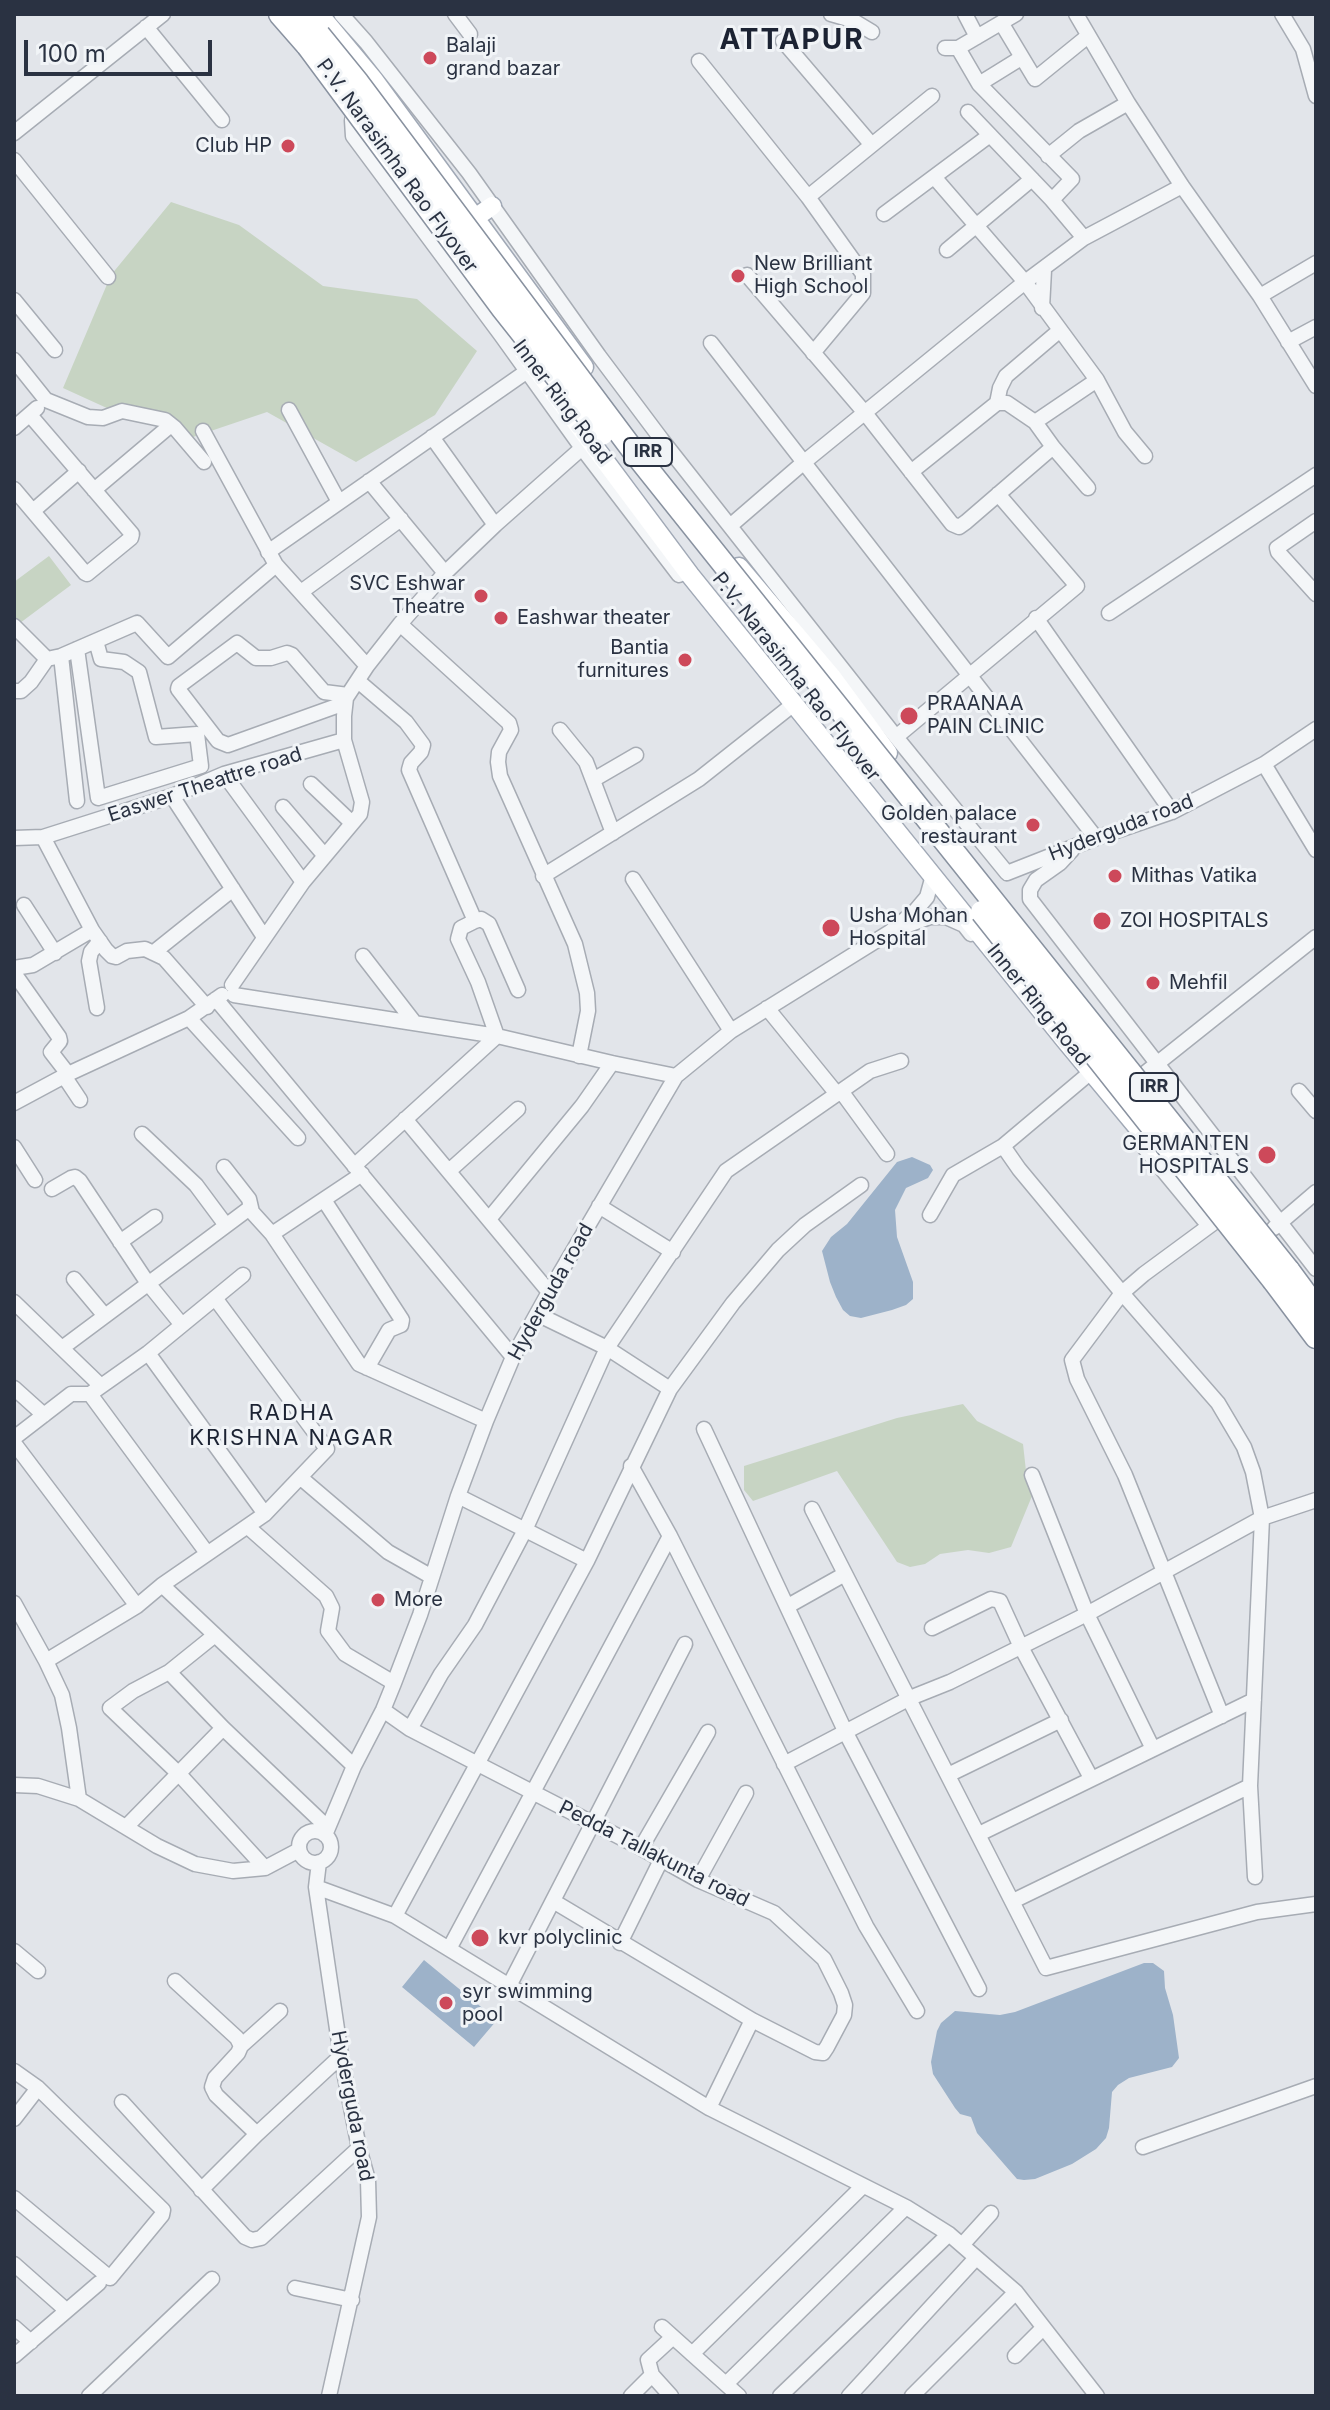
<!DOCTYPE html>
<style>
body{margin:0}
#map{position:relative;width:1330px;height:2410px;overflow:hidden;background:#e2e5ea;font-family:Inter,sans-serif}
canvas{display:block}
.frame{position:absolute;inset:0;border:16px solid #2a3242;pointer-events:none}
.scale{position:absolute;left:24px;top:40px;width:188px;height:36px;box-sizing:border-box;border:4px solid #2a3242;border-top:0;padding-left:10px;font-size:24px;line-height:28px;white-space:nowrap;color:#2a3242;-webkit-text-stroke:6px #f1f4f7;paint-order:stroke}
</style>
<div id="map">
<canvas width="1330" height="2410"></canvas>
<div class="frame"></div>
<div class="scale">100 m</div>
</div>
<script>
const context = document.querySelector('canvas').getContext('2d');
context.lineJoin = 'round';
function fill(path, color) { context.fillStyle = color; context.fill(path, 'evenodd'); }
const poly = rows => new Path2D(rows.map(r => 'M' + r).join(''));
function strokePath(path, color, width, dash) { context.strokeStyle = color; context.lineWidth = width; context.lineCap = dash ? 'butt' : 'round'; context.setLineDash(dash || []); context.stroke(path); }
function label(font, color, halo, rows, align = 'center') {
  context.font = font + ' Inter,sans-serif'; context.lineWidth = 6; context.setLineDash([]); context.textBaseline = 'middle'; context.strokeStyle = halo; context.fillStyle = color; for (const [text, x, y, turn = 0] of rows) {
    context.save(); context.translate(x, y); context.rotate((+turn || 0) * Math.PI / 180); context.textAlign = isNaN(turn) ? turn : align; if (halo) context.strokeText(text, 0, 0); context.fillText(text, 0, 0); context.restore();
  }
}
const green = poly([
 [171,202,239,225,323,286,417,299,477,351,435,415,356,462,267,412,193,437,120,414,63,388,111,275],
 [49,556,71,585,20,623,14,615,14,582],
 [963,1404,977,1421,1023,1444,1026,1471,1032,1496,1011,1547,989,1553,968,1550,940,1554,925,1564,910,1567,897,1562,837,1471,753,1501,744,1490,744,1466,897,1418]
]);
const water = poly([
 [912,1157,930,1165,933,1170,928,1178,906,1188,895,1210,897,1237,913,1282,913,1299,906,1305,892,1310,861,1318,850,1316,843,1310,836,1297,830,1282,822,1251,831,1237,847,1224,897,1162],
 [424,1960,497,2020,474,2047,402,1987],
 [1144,1963,1153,1963,1164,1971,1165,1988,1173,2015,1179,2058,1172,2067,1129,2078,1118,2085,1112,2092,1109,2128,1106,2138,1096,2149,1072,2164,1035,2179,1024,2180,1017,2179,977,2133,971,2117,960,2114,955,2108,933,2074,931,2062,937,2031,941,2023,955,2011,1000,2015,1015,2012]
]);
const minor = poly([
 [341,14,366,42,469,173,599,356,662,440,896,737,1007,873,1096,838,1172,812,1264,764,1316,729],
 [455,14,470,34],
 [831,14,852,20,872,32],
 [965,14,977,37],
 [1076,14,1128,103,1182,186,1260,296,1316,386],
 [1282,14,1303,49,1316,96],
 [1002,24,1035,79,1088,36],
 [146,27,222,120],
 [783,41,871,144],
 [945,48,958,48,1016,14],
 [958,48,979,84,1072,179,1052,200,1084,238],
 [699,61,808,197,863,274,863,293,813,353],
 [979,84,1021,58],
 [968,112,1052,200],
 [352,120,353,136,501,335,582,448,679,575],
 [14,133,163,14],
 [1048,156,1079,131,1128,103],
 [14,160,108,277],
 [935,178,1025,282,1097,380,1125,432,1145,456],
 [808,197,932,96],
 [884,214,990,135],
 [947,250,1032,179],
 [747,275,865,413,952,524,959,527,966,522,1053,447],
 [1260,296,1316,263],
 [14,300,55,350],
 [1042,308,1044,270],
 [1288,342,1316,327],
 [711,343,1096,838],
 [14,360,46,400,88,417,103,418,122,411,165,420,175,428,204,462],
 [997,403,1000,388,1006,376,1059,331],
 [289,410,339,502],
 [1035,422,1053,447,1088,488],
 [14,428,37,408],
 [203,431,276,565,367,666],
 [432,437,495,525],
 [911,472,997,403,1007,403,1035,422,1097,380],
 [369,481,445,573],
 [14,489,85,573,87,574,131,538,132,534,30,415],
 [94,490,171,425],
 [33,511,79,471],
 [1316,521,1277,548,1278,552,1316,594],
 [730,526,803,463,1025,282,1084,238,1182,186],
 [268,552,533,367],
 [301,592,401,519],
 [1109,613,1316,475],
 [1036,618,1172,812],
 [400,624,509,723,511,730,499,752,498,762,500,776,575,944,587,993,588,1011,579,1056],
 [14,626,47,659,61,656,137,623,168,657,276,565],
 [77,649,98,798,201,766,197,734,156,737,139,672,124,662,101,659,96,641],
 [61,656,77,801],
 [14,691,21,691,31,682,47,659],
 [345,703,228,745,218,741,178,689,179,686,237,643,256,658,271,658,287,653,292,655,324,692,348,695],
 [560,730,586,762,613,833],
 [896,737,1077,586,998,494],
 [1264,764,1316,850],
 [224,774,303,882],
 [593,780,636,755],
 [311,784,352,823],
 [172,796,264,937],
 [283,807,325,856],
 [14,838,43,837,172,796,224,774,344,740,344,716,346,698,367,666,400,624,445,573,495,525,582,448,599,436],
 [1072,850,1060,863,1036,880,1030,890,1030,899,1316,1269],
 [543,876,699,779,795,703],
 [633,879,731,1031],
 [24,905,55,953],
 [475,921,481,919,489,924,518,990],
 [900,928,930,917,946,917,964,925,971,934],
 [92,930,106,950,112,956,116,957,127,951,145,949,164,958,207,1007],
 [153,953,233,889],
 [363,956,414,1022],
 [14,968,33,965,92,930,43,837],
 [14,973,59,1037,60,1041,51,1052,68,1074],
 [232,985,303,882,360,814,362,802,344,740],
 [234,995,497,1036,612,1063,676,1076],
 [216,999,513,1357],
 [97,1008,89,961,91,952,100,941],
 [767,1008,837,1094],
 [189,1018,298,1138],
 [1144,1074,1316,937],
 [64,1076,80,1100],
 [841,1091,887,1154],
 [1299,1091,1316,1111],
 [14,1103,68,1074,189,1018,222,995],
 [405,1119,549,1292],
 [142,1134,196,1185,225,1224],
 [1003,1146,1019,1169,1122,1293,1218,1403,1244,1447,1253,1472,1262,1518,1250,1786,1255,1877],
 [1143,1146,1209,1226],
 [14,1147,35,1180],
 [354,1166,497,1036,478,982,458,939,461,928,475,921,409,770,411,763,421,752,423,745,406,722,358,681],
 [224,1167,249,1199,252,1212],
 [449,1171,518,1109],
 [52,1189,71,1178,75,1177,80,1181,147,1282,182,1325],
 [324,1200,402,1320,401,1325,389,1330,367,1368],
 [599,1206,673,1252],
 [930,1215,953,1175,1003,1146,1085,1077],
 [489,1219,582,1106,612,1063],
 [1216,1221,1144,1274,1122,1293,1072,1360,1077,1379,1125,1475,1222,1716],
 [1274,1228,1316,1192],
 [272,1234,362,1174],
 [120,1242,155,1217],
 [74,1279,105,1316],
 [14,1302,100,1385],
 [537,1314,607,1348,670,1389],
 [62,1348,247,1210,252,1212,272,1234,359,1364,486,1421],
 [148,1353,265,1514],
 [14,1388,44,1415],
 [90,1394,207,1553],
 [704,1429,846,1733,979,1989],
 [14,1438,71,1394,90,1394,148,1353,243,1275],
 [14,1443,137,1606],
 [631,1466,670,1536,866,1926,917,2011],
 [1032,1475,1087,1614,1153,1749],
 [301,1478,388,1552,432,1577],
 [458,1496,587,1561],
 [812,1509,1046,1968,1257,1912,1316,1904],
 [248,1527,326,1596,332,1608,328,1631,345,1654,394,1683],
 [162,1585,354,1766],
 [14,1603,46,1661,62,1695,69,1728,79,1799],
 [788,1606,845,1574],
 [932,1628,991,1599,1000,1601,1021,1647,1091,1778],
 [215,1635,169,1672,133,1691,110,1708,179,1774,265,1868],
 [46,1661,137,1606,162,1585,265,1514,327,1449,215,1298],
 [169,1672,223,1728,328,1828],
 [383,1710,410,1729,641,1848,698,1880,774,1913,824,1959,841,1993,845,2005,844,2015,827,2047,823,2053,815,2052,752,2020,553,1901],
 [410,1729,441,1674,475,1625,525,1530,607,1348,726,1171,870,1071,901,1061],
 [784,1764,910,1698,950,1682,1087,1614,1262,1518,1316,1500],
 [948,1775,1061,1720],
 [14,1785,38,1786,79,1799,157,1846,195,1864,233,1871,265,1868,299,1850],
 [127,1826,223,1728],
 '299 1847a16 16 0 1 1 32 0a16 16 0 1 1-32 0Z',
 [979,1834,1254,1700],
 [325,1835,354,1766,383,1710,394,1683,420,1615,458,1496,486,1421,513,1357,549,1292,676,1076,731,1031,890,932,916,910,927,897,932,879,929,869],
 [641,1848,708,1732],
 [319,1862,316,1887,341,2056,359,2148,368,2180,369,2217,329,2396],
 [698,1880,746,1793],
 [316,1887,395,1916,709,2108,906,2207,949,2234,1016,2292,1097,2396],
 [1013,1901,1250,1786],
 [395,1916,587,1561,670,1389,733,1303,778,1250,805,1225,861,1185],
 [620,1943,661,1860],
 [449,1949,670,1536],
 [14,1951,38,1971],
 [175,1981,237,2038,241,2046,238,2053,215,2078,212,2087,216,2095,257,2134],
 [509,1986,685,1644],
 [241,2046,280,2011],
 [14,2071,38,2088,163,2210,162,2215,110,2278,14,2198],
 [122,2102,245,2237,252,2240,261,2238,359,2148],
 [709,2108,752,2020],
 [14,2119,38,2088],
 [1143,2147,1316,2086],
 [201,2190,257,2134,341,2056],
 [962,2245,991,2213],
 [14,2264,66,2310],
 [295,2288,352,2300],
 [14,2327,31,2342],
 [662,2327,739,2396],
 [692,2354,863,2186],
 [14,2356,99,2283],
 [1015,2356,1043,2328],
 [652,2375,671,2396],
 [726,2384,906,2207],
 [89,2396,212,2279],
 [631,2396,652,2375,648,2360,673,2337],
 [780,2396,949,2234],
 [849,2396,976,2258],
 [912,2396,1016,2292]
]);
const major = poly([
 [319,14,374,80,584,367],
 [475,218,492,206],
 [523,351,690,575,1065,1040,1158,1152],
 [739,567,832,677,888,753]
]);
const highway = poly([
 [280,14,308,46],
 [301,14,319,35],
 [1288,1270,1316,1308],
 [1274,1281,1316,1337]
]);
const highwayBridge = poly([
 [319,35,358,83,638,457,1288,1270],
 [308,46,503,309,602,434],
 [982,912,1274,1281]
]);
const markers = [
 [430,58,8,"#cd495a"],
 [288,146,8,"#cd495a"],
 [738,276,8,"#cd495a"],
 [481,596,8,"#cd495a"],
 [501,618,8,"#cd495a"],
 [685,660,8,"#cd495a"],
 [909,716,10,"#cd495a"],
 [1033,825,8,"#cd495a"],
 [1115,876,8,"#cd495a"],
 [1102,921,10,"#cd495a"],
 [831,928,10,"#cd495a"],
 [1153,983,8,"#cd495a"],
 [1267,1155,10,"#cd495a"],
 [378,1600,8,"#cd495a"],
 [480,1938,10,"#cd495a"],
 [446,2003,8,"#cd495a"]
];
const shields = [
 [648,452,48],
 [1154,1087,48]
];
const shieldNames = [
 ["IRR",648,452],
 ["IRR",1154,1087]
];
const poiNames = [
 ["Balaji",446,46],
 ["grand bazar",446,69],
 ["Club HP",272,146,"right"],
 ["New Brilliant",754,264],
 ["High School",754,287],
 ["SVC Eshwar",465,584,"right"],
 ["Theatre",465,607,"right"],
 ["Eashwar theater",517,618],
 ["Bantia",669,648,"right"],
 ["furnitures",669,671,"right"],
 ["PRAANAA",927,704],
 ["PAIN CLINIC",927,727],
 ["Golden palace",1017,814,"right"],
 ["restaurant",1017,837,"right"],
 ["Mithas Vatika",1131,876],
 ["Usha Mohan",849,916],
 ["Hospital",849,939],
 ["ZOI HOSPITALS",1120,921],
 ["Mehfil",1169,983],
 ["GERMANTEN",1249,1144,"right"],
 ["HOSPITALS",1249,1167,"right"],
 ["More",394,1600],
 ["kvr polyclinic",498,1938],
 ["syr swimming",462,1992],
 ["pool",462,2015]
];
const streetNames = [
 ["P.V. Narasimha Rao Flyover",397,166,54],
 ["Inner Ring Road",562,402,53],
 ["P.V. Narasimha Rao Flyover",796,677,52],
 ["Easwer Theattre road",205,785,-18],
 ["Hyderguda road",1121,828,-21],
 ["Inner Ring Road",1038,1005,51],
 ["Hyderguda road",551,1292,-61],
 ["Pedda Tallakunta road",654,1854,27],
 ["Hyderguda road",352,2106,79]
];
const neighbourhoodNames = [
 ["RADHA",292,1413],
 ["KRISHNA NAGAR",292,1438]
];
const districtNames = [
 ["ATTAPUR",792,41]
];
fill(green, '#c7d4c3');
fill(water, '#9db2c9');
strokePath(minor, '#a7acb4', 17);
strokePath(major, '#a1a9b6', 21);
strokePath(highway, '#8992a0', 25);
strokePath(minor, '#f4f6f8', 14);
strokePath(major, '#fff', 18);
strokePath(highway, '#fff', 22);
strokePath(highwayBridge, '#8992a0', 25, []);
strokePath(highwayBridge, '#fff', 22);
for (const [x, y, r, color] of markers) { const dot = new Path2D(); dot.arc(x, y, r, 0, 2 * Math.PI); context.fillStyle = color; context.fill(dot); strokePath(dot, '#f1f4f7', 3); }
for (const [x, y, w] of shields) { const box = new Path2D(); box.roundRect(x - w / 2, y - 14, w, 28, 6); context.fillStyle = '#f1f4f7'; context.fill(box); strokePath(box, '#2a3242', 2); }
label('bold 18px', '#2a3242', null, shieldNames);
label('20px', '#2a3242', '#f1f4f7', poiNames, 'left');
label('20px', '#2a3242', '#f1f4f7', streetNames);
context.letterSpacing = '2px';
label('22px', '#1c2333', '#f1f4f7', neighbourhoodNames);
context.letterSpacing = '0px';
context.letterSpacing = '2px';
label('bold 28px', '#1c2333', '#f1f4f7', districtNames);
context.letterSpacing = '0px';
</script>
